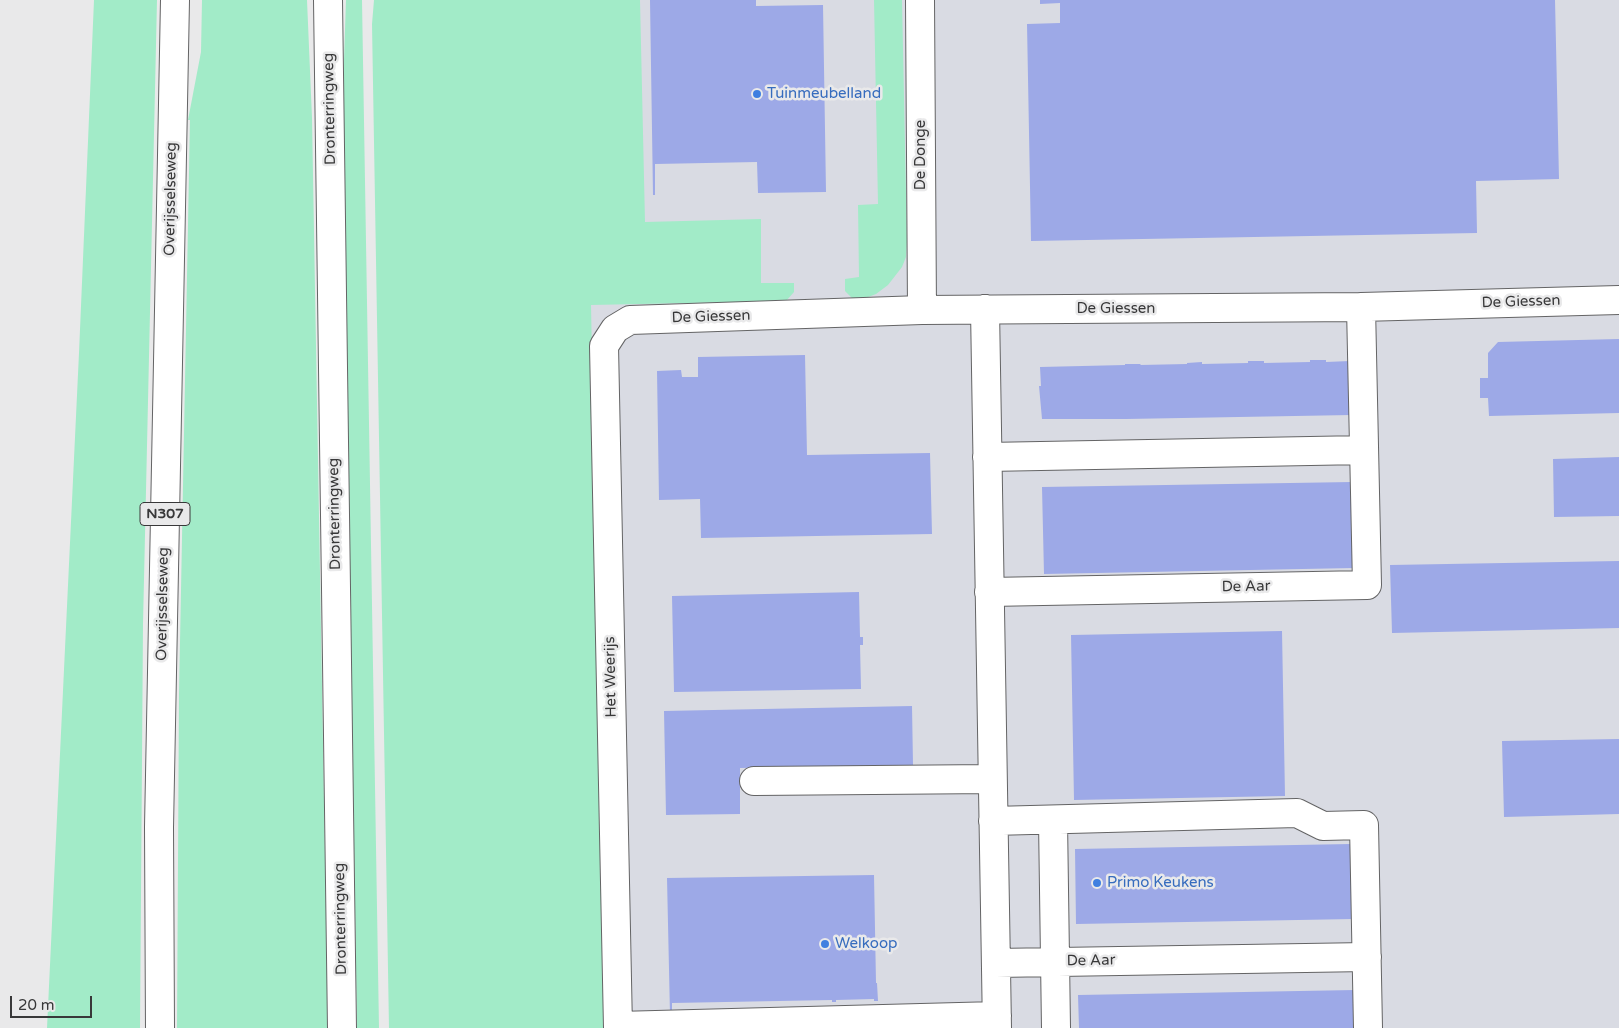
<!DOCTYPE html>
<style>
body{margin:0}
#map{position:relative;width:1619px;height:1028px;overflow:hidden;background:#e9e9ea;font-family:"Varela Round",sans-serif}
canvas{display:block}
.scale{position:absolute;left:10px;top:996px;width:82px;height:22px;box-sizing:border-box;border:2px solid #383839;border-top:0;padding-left:6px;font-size:15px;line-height:18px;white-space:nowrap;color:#383839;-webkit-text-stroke:4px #e9e9ea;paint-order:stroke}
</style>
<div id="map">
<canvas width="1619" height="1028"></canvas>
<div class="scale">20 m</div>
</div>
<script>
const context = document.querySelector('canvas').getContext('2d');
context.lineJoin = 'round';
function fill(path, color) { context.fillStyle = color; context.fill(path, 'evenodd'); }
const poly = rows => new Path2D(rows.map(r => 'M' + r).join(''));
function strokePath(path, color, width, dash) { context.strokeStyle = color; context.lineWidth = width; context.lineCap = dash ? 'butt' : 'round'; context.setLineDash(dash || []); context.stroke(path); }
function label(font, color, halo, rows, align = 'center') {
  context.font = font + ' "Varela Round",sans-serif'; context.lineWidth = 5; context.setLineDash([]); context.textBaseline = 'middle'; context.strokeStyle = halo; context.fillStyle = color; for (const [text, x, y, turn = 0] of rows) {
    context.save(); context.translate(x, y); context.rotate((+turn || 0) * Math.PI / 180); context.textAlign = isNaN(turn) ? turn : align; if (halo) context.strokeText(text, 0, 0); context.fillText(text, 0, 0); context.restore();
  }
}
const built = poly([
 [410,0,1619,0,1619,1028,421,1028]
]);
const green = poly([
 [94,0,157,0,143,624,140,1028,47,1028,79,353],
 [202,0,307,0,312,118,328,1028,177,1028,179,694,190,120,188,120,201,52],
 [346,0,362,0,379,1028,357,1028,342,120],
 [374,0,640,0,645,222,761,219,761,283,794,283,794,292,786,301,591,305,605,1028,389,1028,372,24],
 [874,0,902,0,907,242,906,257,902,267,888,285,876,294,863,299,854,300,845,291,845,279,859,277,858,205,878,204]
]);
const building = poly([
 [650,0,756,0,756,6,823,5,826,192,758,193,757,162,655,164,655,195,653,195],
 [1040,0,1555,0,1559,179,1476,181,1477,233,1031,241,1027,24,1060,23,1060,3,1040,4],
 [1619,339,1619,413,1489,416,1488,398,1480,398,1480,378,1488,378,1488,353,1498,342],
 [805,355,807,455,930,453,932,534,701,538,700,499,659,500,657,371,681,370,682,377,698,377,698,357],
 [1310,360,1326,360,1326,362,1350,361,1351,415,1126,419,1042,419,1039,386,1041,386,1040,367,1125,365,1125,364,1141,364,1140,365,1187,364,1187,363,1202,362,1202,364,1248,363,1248,361,1264,361,1264,363,1310,362],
 [1619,457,1619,516,1554,517,1553,459],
 [1352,482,1354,568,1044,574,1042,487],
 [1619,561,1619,628,1392,633,1390,565],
 [859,592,860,637,863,637,863,645,860,645,861,689,674,692,672,596],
 [1282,631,1285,796,1074,800,1071,635],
 [912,706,913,765,740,768,740,814,666,815,664,711],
 [1619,739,1619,814,1504,817,1502,741],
 [1351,844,1353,919,1076,924,1075,849],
 [874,875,876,983,877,983,878,1001,874,1001,874,999,836,1000,836,1002,832,1002,832,1000,672,1003,672,1015,670,1015,667,878],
 [1355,990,1356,1028,1079,1028,1078,995]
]);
const minor = poly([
 [920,0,922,310],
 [985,309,997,1028],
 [987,457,1364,450],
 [989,592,1367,585,1361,307],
 [754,781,992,779],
 [1053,820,1056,1028],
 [993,821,1297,813,1323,826,1364,825,1368,1028],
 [996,963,1367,957],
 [618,1026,997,1016],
 [618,1028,604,346,615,329,630,320,922,310,1361,307,1619,300]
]);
const major = poly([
 [328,0,342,1028]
]);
const highway = poly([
 [160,1028,159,827,175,0]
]);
const markers = [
 [757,94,5,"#3f7fe0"],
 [1097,883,5,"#3f7fe0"],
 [825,944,5,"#3f7fe0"]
];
const shields = [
 [165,514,50]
];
const shieldNames = [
 ["N307",165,514]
];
const shopNames = [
 ["Tuinmeubelland",767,94],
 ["Primo Keukens",1107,883],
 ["Welkoop",835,944]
];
const streetNames = [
 ["Dronterringweg",330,109,-91],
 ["De Donge",921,155,-90],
 ["Overijsselseweg",171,199,-89],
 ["De Giessen",1521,302,-2],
 ["De Giessen",1116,309],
 ["De Giessen",711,317,-2],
 ["Dronterringweg",335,514,-91],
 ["De Aar",1246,587,-1],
 ["Overijsselseweg",163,604,-89],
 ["Het Weerijs",611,677,-91],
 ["Dronterringweg",341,919,-91],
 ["De Aar",1091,961,-1]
];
fill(built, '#d9dbe3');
fill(green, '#a2ebc8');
fill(building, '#9da9e7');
strokePath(minor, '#646465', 30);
strokePath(major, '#646465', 30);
strokePath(highway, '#646465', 30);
strokePath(minor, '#fff', 28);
strokePath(major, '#fff', 28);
strokePath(highway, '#fff', 28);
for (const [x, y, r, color] of markers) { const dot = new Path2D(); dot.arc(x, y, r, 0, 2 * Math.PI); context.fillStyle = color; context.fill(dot); strokePath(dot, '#e9e9ea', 2); }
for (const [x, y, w] of shields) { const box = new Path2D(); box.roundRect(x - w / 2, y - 11.5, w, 23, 4); context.fillStyle = '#e9e9ea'; context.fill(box); strokePath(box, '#383839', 1); }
label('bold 14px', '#383839', null, shieldNames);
label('15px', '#366cbe', '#e9e9ea', shopNames, 'left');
label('15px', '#383839', '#e9e9ea', streetNames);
</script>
